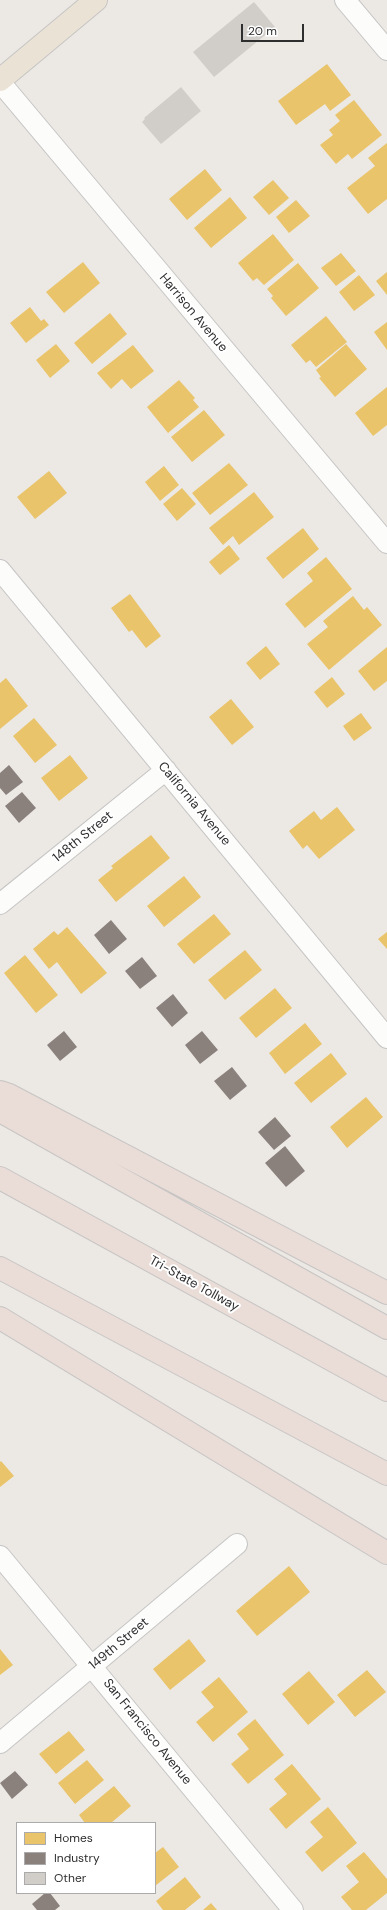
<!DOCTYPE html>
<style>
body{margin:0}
#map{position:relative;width:387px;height:1910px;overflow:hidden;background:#ece8e4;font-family:"DM Sans",sans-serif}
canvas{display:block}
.legend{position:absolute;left:16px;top:1822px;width:140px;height:72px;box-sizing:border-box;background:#fff;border:1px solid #ababab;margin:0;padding:5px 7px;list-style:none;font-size:12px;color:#2e2e2e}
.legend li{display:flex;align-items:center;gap:8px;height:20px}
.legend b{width:20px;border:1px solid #ababab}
.scale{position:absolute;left:241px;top:24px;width:63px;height:18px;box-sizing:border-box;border:2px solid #2e2e2e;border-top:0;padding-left:5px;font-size:12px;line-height:14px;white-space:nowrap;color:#2e2e2e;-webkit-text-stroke:3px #fff;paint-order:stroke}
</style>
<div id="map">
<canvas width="387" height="1910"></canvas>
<ul class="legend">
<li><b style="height:11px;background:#e9c46a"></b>Homes</li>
<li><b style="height:11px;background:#8a817c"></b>Industry</li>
<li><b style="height:11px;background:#d1ceca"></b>Other</li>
</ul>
<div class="scale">20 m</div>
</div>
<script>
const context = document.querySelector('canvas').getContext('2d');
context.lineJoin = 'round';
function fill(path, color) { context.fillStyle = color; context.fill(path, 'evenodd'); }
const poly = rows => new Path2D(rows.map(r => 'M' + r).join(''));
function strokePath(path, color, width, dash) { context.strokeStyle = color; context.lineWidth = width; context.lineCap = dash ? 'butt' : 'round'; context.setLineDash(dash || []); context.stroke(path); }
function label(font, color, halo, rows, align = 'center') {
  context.font = font + ' "DM Sans",sans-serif'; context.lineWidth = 4; context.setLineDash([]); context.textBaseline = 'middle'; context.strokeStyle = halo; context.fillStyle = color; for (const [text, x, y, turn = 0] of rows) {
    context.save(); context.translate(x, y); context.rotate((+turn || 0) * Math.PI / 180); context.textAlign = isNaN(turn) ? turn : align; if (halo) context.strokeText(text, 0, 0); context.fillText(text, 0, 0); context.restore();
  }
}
const homes = poly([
 [327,64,351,95,330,111,325,104,296,125,278,101],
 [354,100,382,135,352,159,348,154,336,164,320,145,333,135,329,130,340,121,335,115],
 [387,143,387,199,368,214,347,188,375,166,368,158],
 [205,169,222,190,187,220,169,199],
 [273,180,289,198,269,215,253,197],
 [230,197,247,218,211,248,194,228],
 [296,200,310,216,289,233,276,217],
 [273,234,294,260,264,285,257,278,253,281,238,263],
 [341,253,356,271,336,286,321,268],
 [83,262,100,283,64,313,46,292],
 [298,263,319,288,286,316,271,298,273,296,267,289],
 [387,272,387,295,376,281],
 [359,275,375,295,354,311,339,292],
 [30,307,41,321,44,319,49,325,26,343,10,323],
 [110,313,127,334,92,364,74,343],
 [326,316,347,342,316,367,310,360,306,363,291,345],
 [387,322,387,350,374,332],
 [56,344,70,361,50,378,36,360],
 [346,344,367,369,335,397,319,378,321,377,316,370],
 [133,345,154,371,131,389,122,379,111,389,97,373],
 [179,380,195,398,193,400,199,407,168,433,147,407],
 [387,387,387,425,373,436,355,413],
 [204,410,225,435,192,462,171,437],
 [229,463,248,485,210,515,192,493],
 [164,466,179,485,160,501,145,482],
 [49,471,67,493,35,519,17,497],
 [182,488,196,504,177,521,163,504],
 [254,492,274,517,239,545,233,536,223,545,209,528],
 [303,528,319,549,283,579,266,558],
 [229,545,240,559,220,575,209,562],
 [326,557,352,589,305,628,285,604,313,581,307,573],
 [130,594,161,636,146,648,132,630,129,632,111,608],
 [353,596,364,610,367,607,382,625,329,670,307,644,328,627,323,621],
 [266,646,280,664,260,680,246,663],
 [387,647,387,681,374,691,358,671],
 [332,677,345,694,327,708,314,692],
 [6,678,28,706,0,729,0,683],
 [231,699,254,727,232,745,209,717],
 [361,713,372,728,354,741,343,726],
 [34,718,57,745,35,763,13,736],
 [70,755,88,778,59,801,41,778],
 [337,807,355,830,319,859,307,845,303,849,289,831,314,811,321,820],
 [151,835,170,858,116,902,98,880,113,868,111,866],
 [184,876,201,897,164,927,147,906],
 [214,914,231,934,194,964,177,944],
 [67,927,107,973,81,994,57,962,49,969,33,949,54,931,58,935],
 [387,932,387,949,378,939],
 [245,950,262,970,225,1000,208,980],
 [25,955,58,995,36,1013,4,973],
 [275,988,292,1008,256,1038,239,1018],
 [305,1023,322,1044,285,1074,269,1053],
 [331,1053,347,1074,311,1103,294,1083],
 [366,1097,383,1117,347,1148,330,1127],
 [1,1461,14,1476,0,1487,0,1462],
 [289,1566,310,1592,257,1636,236,1611],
 [189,1639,206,1661,170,1690,153,1669],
 [0,1649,13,1665,0,1675],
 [367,1670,386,1692,355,1717,337,1695],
 [309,1671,335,1702,308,1725,282,1694],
 [219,1677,248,1712,213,1742,196,1722,214,1707,201,1692],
 [255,1719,284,1755,248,1784,231,1764,249,1749,237,1734],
 [69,1731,85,1750,56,1774,39,1754],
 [87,1760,104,1780,75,1804,58,1783],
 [292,1764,321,1799,286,1829,269,1809,287,1794,274,1779],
 [114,1786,131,1806,111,1823,85,1823,79,1815],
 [328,1807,357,1843,322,1872,305,1852,323,1837,310,1822],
 [163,1847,179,1867,155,1886,155,1853],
 [364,1852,387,1879,387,1893,366,1910,352,1910,341,1897,359,1882,346,1866],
 [185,1877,201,1897,185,1910,163,1910,156,1901],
 [211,1903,217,1910,203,1910]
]);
const industry = poly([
 [9,765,23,782,6,795,0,788,0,773],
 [22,792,36,808,19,823,5,806],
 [111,920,127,939,109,954,94,935],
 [142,957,157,976,140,989,125,971],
 [173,994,188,1013,172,1027,156,1008],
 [64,1031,77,1047,60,1061,47,1045],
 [202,1031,218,1050,200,1064,185,1045],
 [232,1067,247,1086,230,1100,214,1081],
 [275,1117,291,1136,274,1150,258,1132],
 [285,1146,305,1171,286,1187,265,1163],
 [15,1771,28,1785,12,1799,0,1783],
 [45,1893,50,1893,60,1906,55,1910,37,1910,32,1904]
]);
const building = poly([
 [254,2,275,27,214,77,193,52],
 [181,87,201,111,161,144,142,122,145,119,144,118]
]);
const minor = poly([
 [345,0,387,50],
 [0,82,387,543],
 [0,570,387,1038],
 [0,904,166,770],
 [0,1556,293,1910],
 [0,1743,237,1544]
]);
const primary = poly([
 [0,80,96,0]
]);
const motorway = poly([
 [0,1092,9,1095,387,1293],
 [0,1111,387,1328],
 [0,1178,387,1390],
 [0,1268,387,1474],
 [0,1318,387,1553]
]);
const streetNames = [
 ["Harrison Avenue",193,313,50],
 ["California Avenue",194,804,50],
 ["148th Street",83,837,-39],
 ["Tri-State Tollway",194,1284,29],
 ["149th Street",119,1644,-40],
 ["San Francisco Avenue",147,1732,51]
];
fill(homes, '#e9c46a');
fill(industry, '#8a817c');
fill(building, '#d1ceca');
strokePath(minor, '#c6c5c5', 22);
strokePath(primary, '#c6c5c4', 24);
strokePath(motorway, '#c6c5c4', 24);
strokePath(minor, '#fcfcfb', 20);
strokePath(primary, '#e9e2d5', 22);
strokePath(motorway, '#eadcd6', 22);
label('13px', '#2e2e2e', '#fff', streetNames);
</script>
